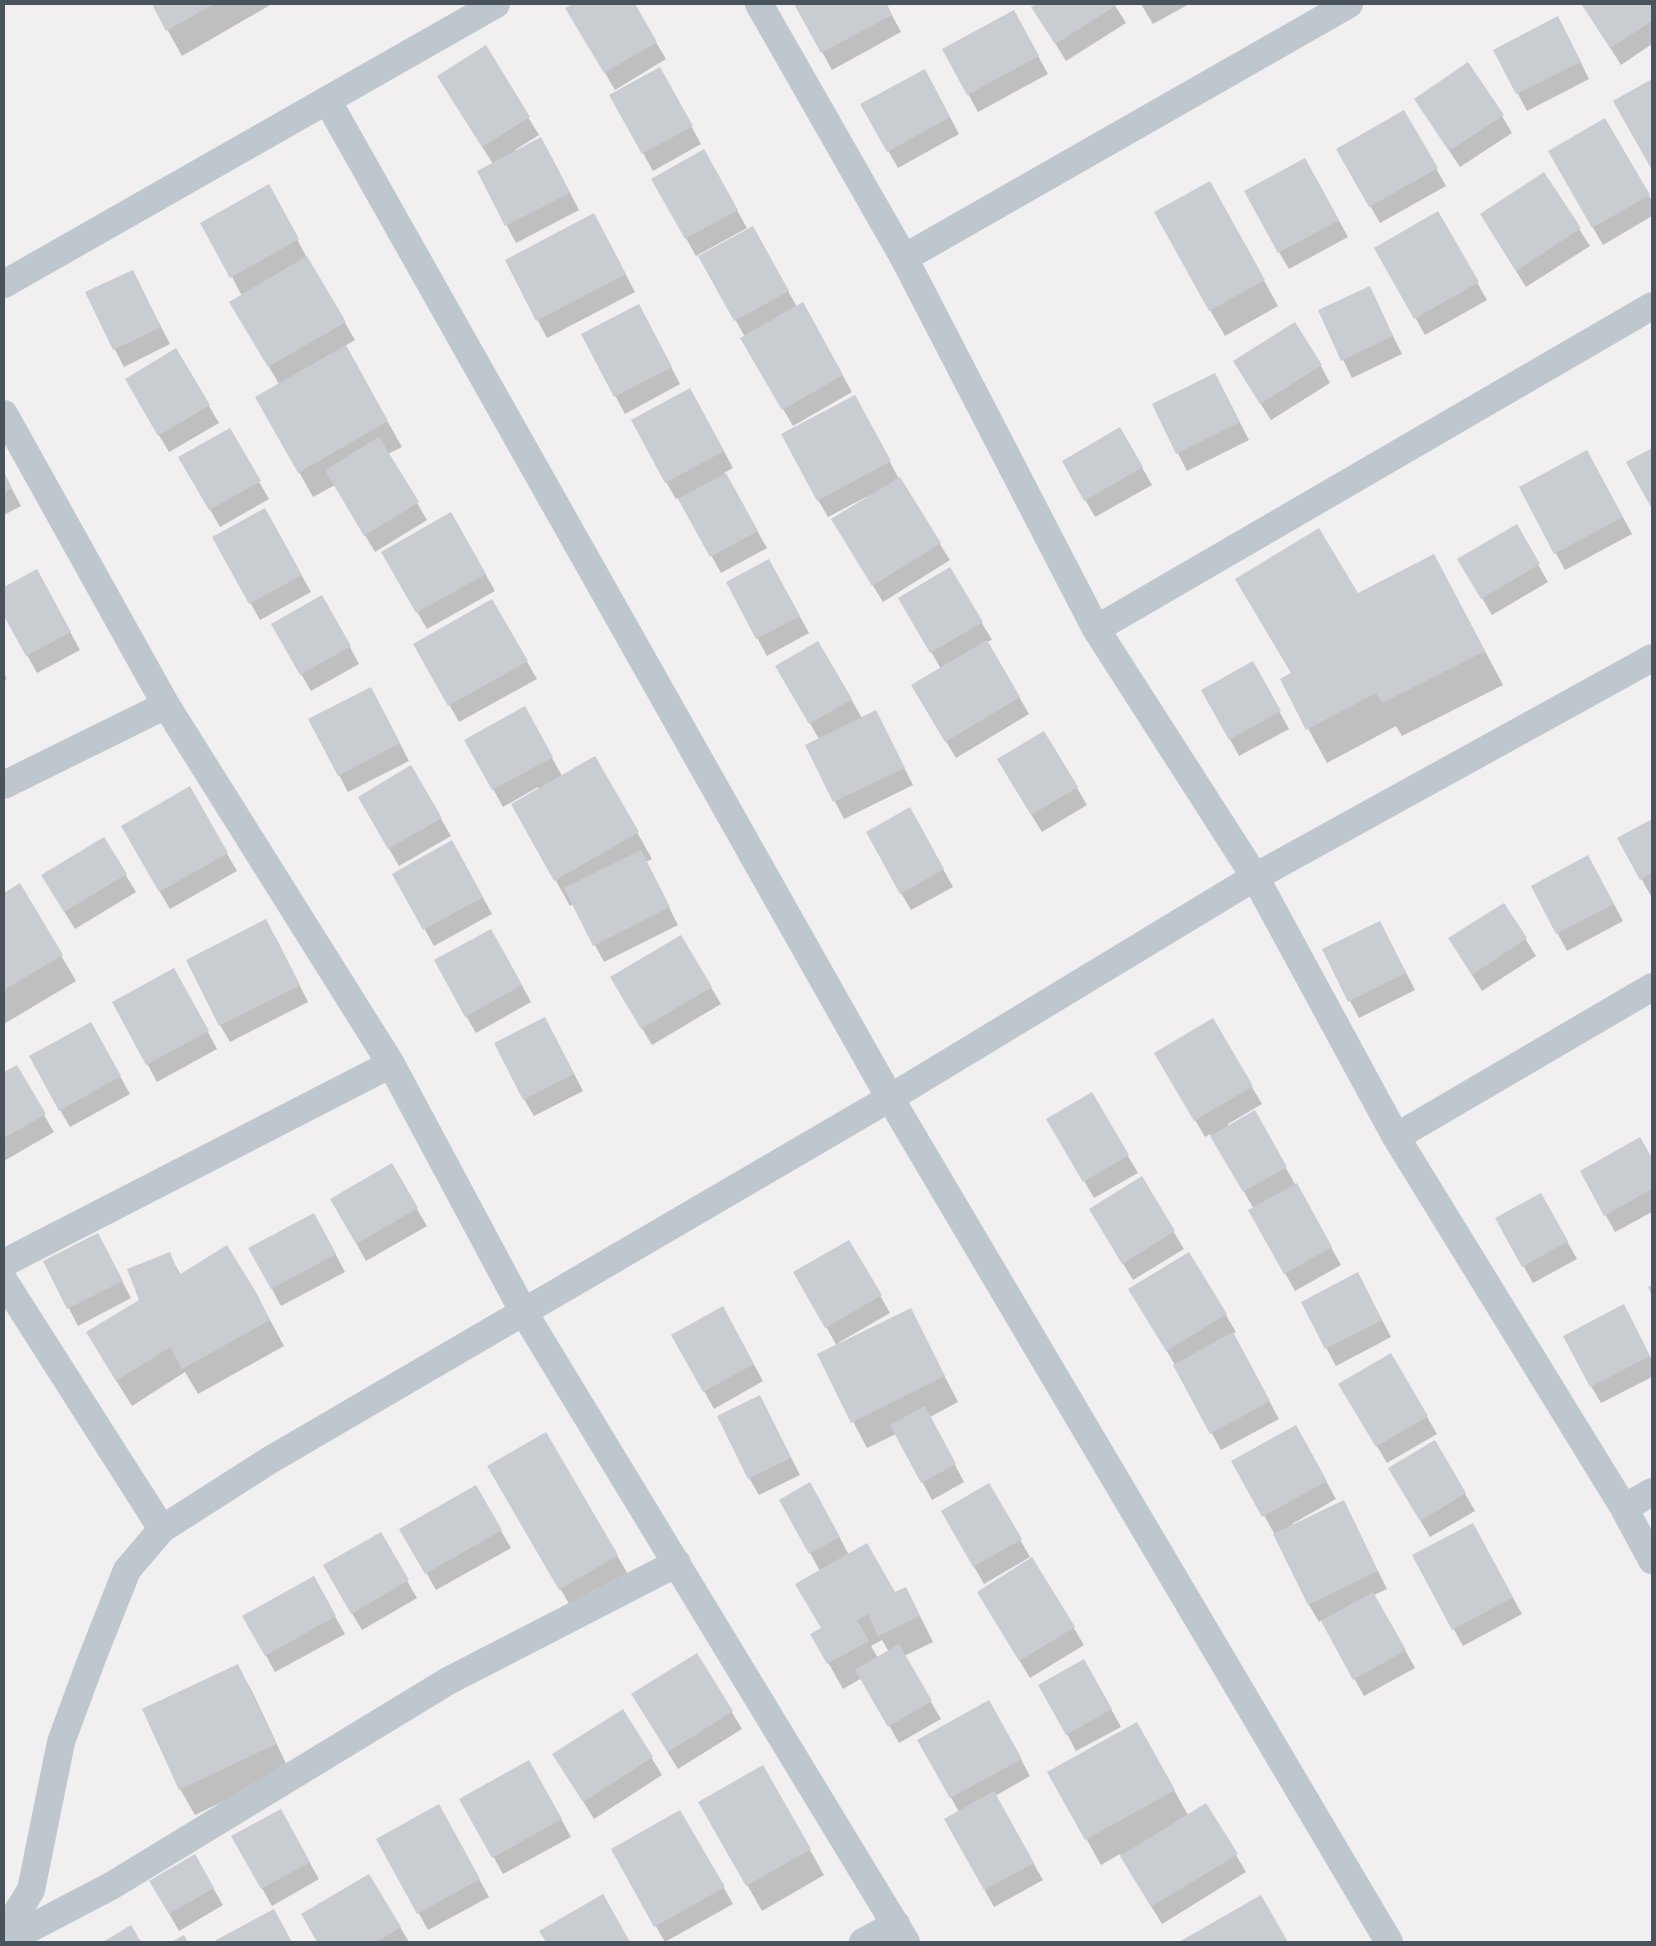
<!DOCTYPE html>
<style>
body{margin:0}
#map{position:relative;width:1656px;height:1946px;overflow:hidden;background:#f1efef;font-family:Poppins,sans-serif}
canvas{display:block}
.frame{position:absolute;inset:0;border:5px solid #48535c;pointer-events:none}
</style>
<div id="map">
<canvas width="1656" height="1946"></canvas>
<div class="frame"></div>
</div>
<script>
const context = document.querySelector('canvas').getContext('2d');
context.lineJoin = 'round';
function fill(path, color) { context.fillStyle = color; context.fill(path, 'evenodd'); }
const poly = rows => new Path2D(rows.map(r => 'M' + r).join(''));
function strokePath(path, color, width, dash) { context.strokeStyle = color; context.lineWidth = width; context.lineCap = dash ? 'butt' : 'round'; context.setLineDash(dash || []); context.stroke(path); }
const shadow = poly([
 [153,4,272,4,182,56],
 [576,4,633,4,666,59,615,90,567,9],
 [796,4,886,4,901,32,832,70],
 [1038,4,1114,4,1126,23,1066,61,1033,7],
 [1141,4,1189,4,1153,24],
 [1587,4,1652,4,1652,44,1621,65,1584,6],
 [1023,29,1048,74,978,112,944,50],
 [1567,35,1589,79,1527,111,1495,51],
 [485,47,539,135,515,150,516,152,551,156,579,210,516,243,478,171,493,164,448,93],
 [1652,81,1652,168,1614,102],
 [669,86,701,144,653,171,611,96],
 [934,87,959,134,898,168,862,105],
 [1404,112,1446,186,1380,223,1338,150],
 [1426,116,1502,116,1512,133,1460,167],
 [1605,120,1652,201,1652,216,1603,245,1549,152],
 [713,168,747,228,696,256,653,179],
 [1544,174,1590,246,1526,287,1491,231],
 [1315,177,1348,237,1289,269,1279,252],
 [278,203,307,258,355,340,345,346,402,447,388,454,427,520,375,552,335,485,313,497,257,397,279,384,231,302,242,296,232,277],
 [1224,208,1278,306,1225,336,1210,310],
 [1437,212,1487,300,1425,335,1376,248],
 [603,232,635,292,547,338,506,260],
 [762,245,797,307,802,304,852,392,793,426,742,338,745,337,700,257],
 [132,271,170,344,124,367,86,293],
 [1369,288,1402,354,1352,378,1319,311],
 [648,322,680,384,625,414,582,334],
 [176,350,219,423,169,452,126,380],
 [1321,366,1330,383,1271,420,1244,378],
 [1215,374,1249,440,1187,471,1153,405],
 [700,407,733,468,724,473,767,548,721,573,679,498,676,499,666,482],
 [864,414,899,479,950,560,883,602,843,537,867,499,866,497,828,517,818,500],
 [1120,429,1152,485,1095,517,1063,461],
 [229,430,269,499,220,527,180,458],
 [1652,450,1652,507,1628,463],
 [1596,468,1632,534,1565,570,1520,487],
 [4,474,21,506,4,515],
 [451,513,495,591,427,629,382,552],
 [1516,526,1548,582,1492,615,1459,559],
 [274,527,311,592,260,620,214,538],
 [1434,555,1503,685,1402,736,1396,726,1327,763,1281,679,1292,673,1357,595],
 [949,568,992,640,987,642,1029,714,956,758,912,685,941,669,900,598],
 [37,571,80,650,37,673,4,613,4,588],
 [778,577,809,633,767,656,727,582],
 [491,600,537,679,459,722,415,644],
 [332,614,359,664,311,691,301,674],
 [818,642,862,718,876,712,913,785,844,819,806,746,819,739,777,666],
 [4,673,7,679,4,681],
 [1262,680,1289,729,1239,756,1203,690],
 [380,705,409,761,348,792,339,775],
 [534,725,562,776,595,757,652,859,646,862,678,925,604,962,573,904,570,906,513,804,539,789,538,787,503,807,466,740],
 [411,767,451,836,399,866,359,798],
 [1008,777,1077,788,1087,805,1042,832],
 [189,788,237,871,170,909,122,827],
 [1652,820,1652,895,1651,896,1619,839],
 [919,826,953,887,911,910,901,893],
 [104,839,136,892,75,929,52,892],
 [462,859,492,914,434,946,394,874],
 [1597,873,1623,921,1567,951,1532,886],
 [20,885,76,981,4,1024,4,894],
 [1504,904,1536,956,1482,991,1460,956],
 [1380,922,1415,990,1359,1018,1323,950],
 [681,937,721,1004,652,1045,611,977],
 [276,938,308,1002,230,1042,220,1025],
 [501,947,531,1002,476,1033,466,1016],
 [184,987,217,1049,157,1082,114,1002],
 [1212,1020,1262,1104,1228,1124,1229,1126,1254,1112,1341,1265,1295,1291,1250,1211,1254,1209,1210,1134,1205,1137,1156,1053],
 [554,1035,583,1091,534,1116,524,1099],
 [100,1040,130,1094,70,1127,60,1110],
 [16,1067,54,1132,4,1161,4,1074],
 [1091,1094,1138,1173,1094,1198,1048,1119],
 [1640,1139,1652,1160,1652,1212,1615,1232,1581,1171],
 [391,1165,427,1226,366,1261,332,1200],
 [1141,1178,1184,1249,1133,1280,1100,1226],
 [1541,1195,1577,1259,1533,1283,1497,1219],
 [323,1231,345,1272,281,1306,272,1289],
 [849,1241,890,1313,838,1343,839,1345,910,1310,958,1402,930,1417,964,1482,932,1500,896,1434,867,1448,818,1355,837,1346,795,1272],
 [107,1252,131,1298,78,1326,45,1262],
 [1189,1253,1236,1332,1233,1334,1279,1419,1221,1450,1175,1365,1140,1306],
 [169,1254,181,1275,256,1294,284,1346,198,1394,185,1372,132,1406,102,1358],
 [1358,1274,1391,1337,1336,1366,1302,1303],
 [1633,1323,1652,1360,1652,1377,1601,1403,1591,1386],
 [732,1325,763,1381,714,1409,673,1335],
 [1391,1355,1437,1434,1387,1463,1340,1384],
 [760,1396,800,1475,759,1495,749,1478],
 [545,1433,632,1581,575,1614,489,1467],
 [1435,1442,1475,1511,1430,1537,1390,1469],
 [1305,1443,1336,1499,1292,1524,1293,1525,1343,1501,1387,1589,1374,1595,1415,1668,1364,1696,1322,1620,1319,1622,1309,1605,1274,1533,1233,1461],
 [989,1485,1030,1557,984,1584,942,1511],
 [475,1486,511,1548,436,1590,401,1529],
 [781,1500,820,1501,849,1555,895,1594,906,1588,933,1642,904,1656,941,1719,899,1743,862,1678,843,1689,812,1634,823,1628,820,1571],
 [882,1640,889,1652,878,1658,871,1646],
 [380,1534,417,1598,362,1630,324,1566],
 [1482,1542,1522,1614,1463,1646,1413,1556],
 [1032,1559,1084,1645,1030,1678,988,1609],
 [313,1578,345,1634,275,1672,244,1616],
 [697,1655,742,1729,678,1769,643,1712],
 [237,1665,252,1691,289,1770,195,1815,180,1789],
 [1094,1678,1121,1727,1076,1751,1067,1734],
 [623,1711,662,1775,594,1819,564,1771],
 [999,1719,1030,1776,995,1796,1043,1880,994,1907,946,1820,959,1812,919,1740],
 [1151,1749,1188,1815,1206,1804,1246,1872,1162,1924,1120,1854,1101,1865,1049,1772],
 [763,1766,824,1875,762,1911,700,1802],
 [539,1779,571,1837,503,1874,461,1799],
 [680,1811,733,1904,665,1942,612,1850],
 [448,1823,489,1897,428,1930,378,1839],
 [290,1828,319,1879,272,1906,233,1837],
 [194,1855,223,1905,179,1931,151,1881],
 [369,1875,409,1942,319,1942,303,1914],
 [602,1896,629,1942,547,1942,541,1931],
 [1261,1897,1287,1942,1182,1942],
 [273,1910,291,1942,219,1942,218,1941]
]);
const building = poly([
 [152,4,214,4,166,31],
 [573,4,635,4,657,42,604,73,565,8],
 [794,4,887,4,892,15,821,53],
 [1036,4,1116,4,1117,5,1055,44,1031,7],
 [1585,4,1652,4,1652,21,1610,48,1582,5],
 [1014,10,1039,56,967,95,942,49],
 [1558,16,1581,62,1516,94,1493,50],
 [486,45,530,117,482,147,437,76],
 [1468,62,1504,115,1449,151,1414,99],
 [660,67,693,126,642,154,609,95],
 [925,69,950,117,887,152,860,104],
 [1652,79,1652,170,1613,101],
 [1404,110,1438,168,1369,207,1336,149],
 [1605,118,1650,195,1592,228,1548,151],
 [541,137,570,193,505,226,477,171],
 [704,149,738,210,685,239,651,179],
 [1305,158,1339,220,1278,253,1244,191],
 [1544,172,1581,228,1516,271,1480,214],
 [1210,181,1265,280,1209,311,1154,212],
 [269,184,299,239,230,278,200,223],
 [1438,211,1479,282,1414,319,1374,248],
 [594,213,626,274,536,321,505,260],
 [753,226,789,291,734,321,698,256],
 [307,256,346,322,268,367,229,302],
 [133,270,161,327,113,350,85,292],
 [1370,286,1393,336,1341,361,1318,310],
 [803,302,843,375,782,410,740,338],
 [639,304,672,367,614,397,581,334],
 [1295,322,1322,365,1260,404,1233,361],
 [346,345,388,421,298,473,255,397],
 [176,348,210,405,158,436,125,379],
 [1215,373,1240,422,1176,454,1152,404],
 [690,388,724,451,665,483,631,420],
 [855,395,891,461,817,501,781,434],
 [1120,427,1143,467,1084,501,1062,461],
 [230,428,261,481,209,510,178,457],
 [379,437,419,502,364,536,325,470],
 [1652,448,1652,509,1626,462],
 [1587,450,1623,517,1554,554,1519,487],
 [4,472,12,488,4,493],
 [726,473,758,531,710,557,678,499],
 [900,477,941,543,872,586,831,519],
 [265,508,302,575,249,604,212,537],
 [451,512,486,574,416,613,381,552],
 [1517,524,1540,564,1481,599,1457,559],
 [1319,528,1358,593,1434,554,1485,651,1382,703,1376,693,1306,730,1280,679,1291,673,1235,579],
 [769,559,800,616,756,639,726,582],
 [950,567,983,622,930,653,898,598],
 [37,569,71,632,26,656,4,616,4,587],
 [322,595,351,646,300,675,271,624],
 [492,599,528,661,448,706,413,644],
 [987,640,1020,697,945,742,911,685],
 [818,641,852,699,809,724,775,666],
 [1253,661,1281,711,1229,740,1201,690],
 [371,687,400,743,338,776,308,719],
 [525,706,553,757,492,790,464,740],
 [876,710,905,768,833,802,805,745],
 [1044,731,1078,787,1031,815,997,759],
 [595,756,639,832,554,881,511,804],
 [411,765,442,818,388,849,358,797],
 [190,786,228,853,159,892,121,826],
 [910,807,944,869,900,894,866,832],
 [1652,819,1652,873,1640,880,1617,838],
 [104,837,127,874,64,912,41,875],
 [452,840,483,897,423,930,392,874],
 [641,850,670,907,593,946,564,888],
 [1588,855,1614,904,1556,934,1531,886],
 [20,883,63,955,4,990,4,893],
 [1504,903,1527,938,1472,975,1448,938],
 [266,919,300,985,219,1026,186,960],
 [1380,921,1406,973,1348,1002,1322,949],
 [491,929,522,985,465,1017,434,960],
 [681,935,712,987,641,1029,610,977],
 [174,968,209,1031,146,1065,112,1002],
 [545,1017,574,1074,523,1100,494,1043],
 [1213,1018,1253,1086,1194,1121,1154,1053],
 [91,1022,121,1076,59,1111,29,1056],
 [17,1065,46,1114,4,1138,4,1072],
 [1092,1092,1129,1155,1083,1182,1046,1119],
 [1255,1110,1287,1167,1243,1192,1210,1136],
 [1640,1137,1652,1158,1652,1189,1604,1216,1580,1171],
 [392,1163,418,1208,356,1244,330,1199],
 [1142,1176,1175,1231,1122,1264,1089,1209],
 [1297,1183,1332,1247,1284,1274,1248,1210],
 [1541,1193,1568,1241,1522,1267,1495,1218],
 [314,1213,336,1254,271,1289,248,1248],
 [98,1233,123,1281,67,1309,43,1261],
 [849,1240,882,1295,825,1328,793,1272],
 [227,1245,257,1294,270,1320,182,1369,170,1347,116,1381,86,1332,139,1300,127,1269,170,1252,179,1275],
 [1189,1252,1227,1314,1166,1351,1128,1289],
 [1358,1272,1382,1320,1325,1349,1301,1302],
 [1652,1285,1652,1296,1648,1287],
 [1624,1304,1650,1356,1590,1387,1563,1336],
 [723,1306,754,1364,703,1392,671,1335],
 [911,1308,945,1376,851,1423,817,1354],
 [1233,1332,1270,1401,1210,1434,1173,1365],
 [1391,1353,1428,1416,1376,1447,1338,1384],
 [760,1395,791,1458,748,1479,717,1416],
 [925,1406,956,1464,921,1483,890,1425],
 [1296,1425,1327,1481,1262,1517,1231,1461],
 [546,1432,618,1555,559,1590,487,1466],
 [1435,1440,1466,1493,1420,1521,1388,1468],
 [810,1482,840,1537,809,1554,779,1500],
 [989,1483,1022,1539,973,1567,941,1511],
 [476,1485,502,1530,425,1574,399,1529],
 [1344,1500,1378,1571,1308,1605,1273,1534],
 [1473,1523,1513,1597,1452,1630,1412,1555],
 [381,1532,409,1580,351,1614,323,1565],
 [867,1543,895,1592,906,1587,920,1616,878,1636,868,1614,857,1620,869,1641,827,1664,810,1634,821,1628,795,1584],
 [1032,1557,1075,1627,1019,1661,977,1592],
 [314,1576,336,1616,265,1656,242,1616],
 [1373,1592,1406,1650,1353,1680,1321,1621],
 [899,1644,932,1701,888,1727,855,1670],
 [697,1653,733,1711,668,1752,631,1694],
 [1084,1659,1112,1709,1066,1735,1038,1685],
 [238,1664,276,1744,179,1790,142,1709],
 [989,1700,1022,1759,950,1798,917,1740],
 [623,1709,653,1757,583,1802,552,1754],
 [1137,1722,1175,1790,1085,1840,1047,1772],
 [529,1760,562,1819,492,1858,459,1799],
 [763,1765,811,1849,746,1886,698,1802],
 [994,1791,1034,1863,984,1890,944,1819],
 [1206,1803,1238,1854,1151,1907,1120,1856],
 [439,1804,480,1879,417,1914,376,1839],
 [281,1809,310,1862,261,1889,231,1836],
 [680,1810,725,1887,654,1927,611,1849],
 [195,1854,214,1888,169,1914,149,1881],
 [369,1874,401,1927,376,1942,317,1942,301,1914],
 [603,1894,630,1942,546,1942,539,1931],
 [1261,1895,1288,1942,1179,1942],
 [274,1909,292,1942,217,1942,216,1940],
 [131,1925,141,1942,103,1942],
 [184,1935,188,1942,171,1942]
]);
const minor = poly([
 [759,4,904,258,1096,629,1255,877,1396,1137,1624,1508,1652,1560],
 [327,100,890,1098,1389,1942],
 [904,258,1349,4],
 [4,284,496,4],
 [4,414,166,705,391,1064,523,1311,906,1942],
 [1096,629,1652,306],
 [4,785,166,705],
 [1396,1137,1652,987],
 [4,1263,391,1064],
 [4,1281,162,1529],
 [1624,1508,1652,1492],
 [4,1942,111,1886,448,1681,677,1563],
 [863,1942,896,1924]
]);
const tertiary = poly([
 [4,1933,31,1890,61,1742,91,1661,127,1570,162,1529,270,1460,890,1098,1255,877,1652,658]
]);
fill(shadow, '#0003');
fill(building, '#c9ccd1');
strokePath(minor, '#bec7cd', 28);
strokePath(tertiary, '#bec7cd', 28);
</script>
